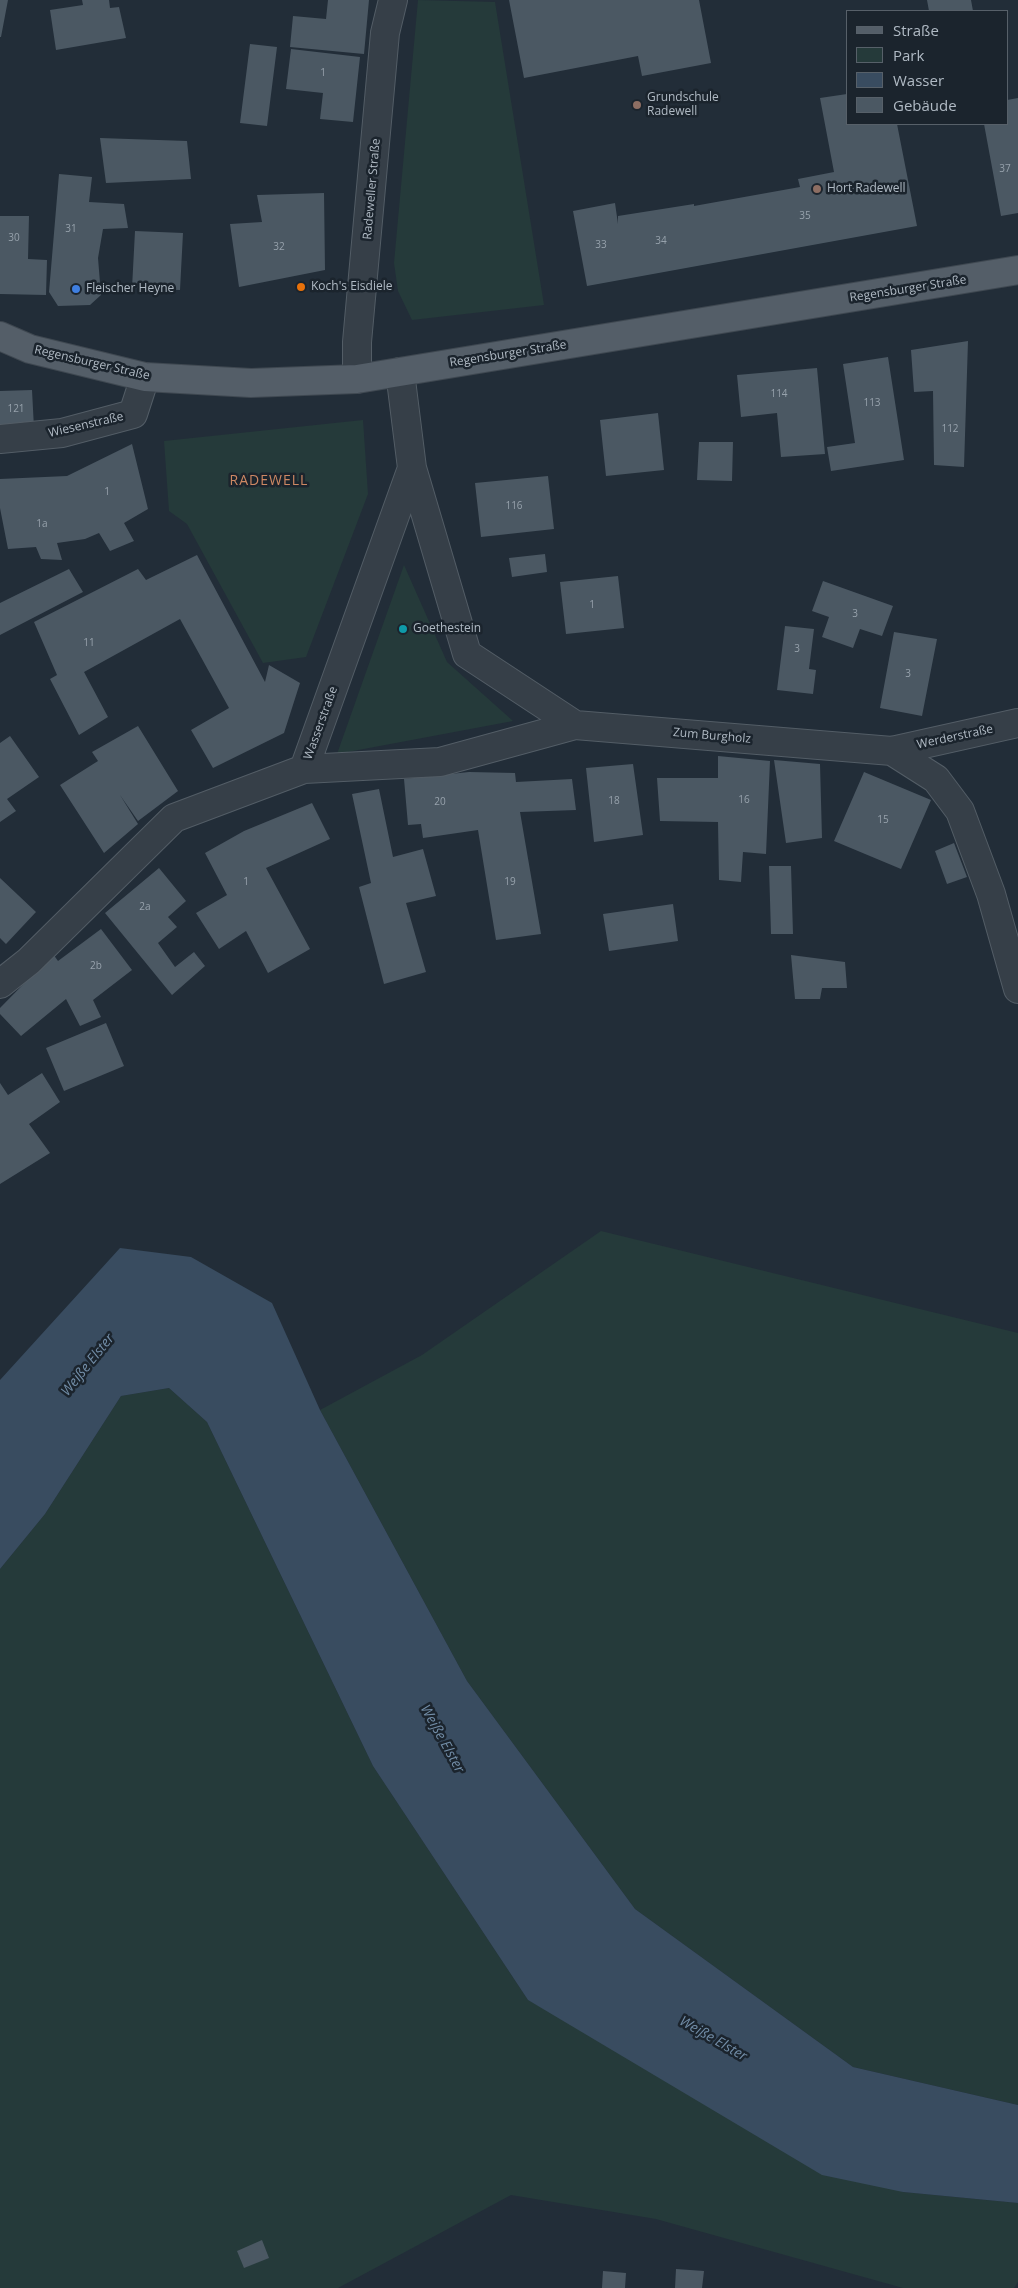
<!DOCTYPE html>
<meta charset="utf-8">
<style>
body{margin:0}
#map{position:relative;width:1018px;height:2288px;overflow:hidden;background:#222d38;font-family:"Open Sans",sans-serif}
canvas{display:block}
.legend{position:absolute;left:846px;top:10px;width:162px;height:115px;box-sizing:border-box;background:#1b242d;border:1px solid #576069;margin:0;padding:6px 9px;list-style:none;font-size:15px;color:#b0bac4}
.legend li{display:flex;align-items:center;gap:10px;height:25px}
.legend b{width:25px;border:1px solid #576069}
</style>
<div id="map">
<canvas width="1018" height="2288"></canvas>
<ul class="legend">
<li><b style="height:6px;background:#545e68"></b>Straße</li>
<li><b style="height:14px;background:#253a3a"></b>Park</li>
<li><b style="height:14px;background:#394c60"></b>Wasser</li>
<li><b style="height:14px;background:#4b5863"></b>Gebäude</li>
</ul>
</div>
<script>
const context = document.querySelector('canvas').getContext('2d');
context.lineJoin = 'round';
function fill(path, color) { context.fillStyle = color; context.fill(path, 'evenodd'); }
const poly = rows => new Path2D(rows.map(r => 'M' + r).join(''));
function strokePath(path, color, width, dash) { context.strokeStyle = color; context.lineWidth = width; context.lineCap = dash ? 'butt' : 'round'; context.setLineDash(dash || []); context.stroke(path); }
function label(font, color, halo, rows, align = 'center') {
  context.font = font + ' "Open Sans",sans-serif'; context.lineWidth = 5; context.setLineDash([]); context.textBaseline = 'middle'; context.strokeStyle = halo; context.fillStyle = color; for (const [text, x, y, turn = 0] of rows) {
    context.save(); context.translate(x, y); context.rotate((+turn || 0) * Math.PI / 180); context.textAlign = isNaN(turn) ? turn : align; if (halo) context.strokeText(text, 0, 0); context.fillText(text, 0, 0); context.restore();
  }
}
const green = poly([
 [418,0,495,2,544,305,412,320,398,291,394,263],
 [363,420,368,494,306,657,263,663,187,524,169,511,164,441],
 [404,565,447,662,513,721,337,754],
 [601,1231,1018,1333,1018,2105,853,2067,635,1909,467,1681,320,1410,422,1355],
 [169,1388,207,1422,373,1766,528,2000,903,2192,1018,2203,1018,2282,1014,2288,903,2288,656,2219,511,2195,338,2288,0,2288,0,1569,45,1514,121,1396]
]);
const water = poly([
 [120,1248,191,1257,272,1303,320,1410,467,1681,635,1909,853,2067,1018,2105,1018,2203,903,2192,822,2175,528,2000,373,1766,207,1422,169,1388,121,1396,45,1514,0,1569,0,1380]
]);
const building = poly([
 [0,0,8,0,1,37,0,37],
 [82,0,109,0,110,8,119,7,126,38,56,50,50,10,83,5],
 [328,0,369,0,364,54,290,47,293,16,326,19],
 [509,0,699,0,711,63,642,76,638,56,524,78],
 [927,0,971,0,973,11,929,11],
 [250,44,277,47,267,126,240,123],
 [291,49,360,57,353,122,320,119,323,93,286,89],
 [847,94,847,124,897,124,917,226,587,286,573,211,615,203,618,224,618,216,694,204,694,206,800,187,798,179,834,172,820,98],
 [1018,98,1018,213,1001,216,984,124,1007,124,1007,100],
 [100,138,187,141,191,179,106,183],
 [59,174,92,177,89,202,124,204,128,228,103,229,98,258,101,295,90,305,58,306,49,292],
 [324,193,325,270,239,287,230,224,262,222,257,195],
 [0,216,29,216,28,259,47,260,46,295,0,294],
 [135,231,183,233,180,290,132,288],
 [968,341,964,467,934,465,933,391,914,392,911,350],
 [888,357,904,460,831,471,827,447,855,443,843,364],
 [817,368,825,454,781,457,777,413,741,417,737,375],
 [32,390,34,428,0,429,0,391],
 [658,413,664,470,606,476,600,420],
 [699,442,733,442,732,481,697,480],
 [132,444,148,509,124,523,134,541,110,551,99,533,85,539,57,543,62,560,41,559,36,547,8,549,0,508,0,479,67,476],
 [548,476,554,529,481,537,475,483],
 [545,554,547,572,512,577,509,558],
 [197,555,265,682,269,665,300,683,284,733,213,768,191,730,229,708,180,619,84,672,108,717,79,735,50,679,57,675,34,622,138,569,146,580],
 [69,569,83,592,0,635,0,603],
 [618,576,624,628,566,634,560,582],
 [823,581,893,606,882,636,860,629,853,648,822,637,829,617,812,611],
 [785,626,814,629,809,669,816,670,813,694,777,690],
 [894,632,937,639,922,716,880,708],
 [138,726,178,791,138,821,120,795,138,824,104,853,60,785,98,761,92,752],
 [10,736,39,777,7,799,16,811,0,822,0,743],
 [718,756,770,761,766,854,743,852,741,882,719,880,718,822,660,821,657,778,718,778],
 [774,760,820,764,822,838,786,843],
 [633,764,643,835,594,842,586,768],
 [469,772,515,773,516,782,572,779,576,810,520,812,541,934,496,940,478,830,423,838,421,824,408,825,404,779],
 [864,772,931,800,901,869,834,841],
 [379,789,393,857,423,849,436,896,406,903,426,972,384,984,359,887,371,883,352,794],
 [312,803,330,839,266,868,310,949,268,973,246,931,219,949,196,913,227,895,205,853,244,831],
 [954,843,967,877,947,884,935,851],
 [769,866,791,866,793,934,771,934],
 [159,868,186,901,168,917,177,927,158,943,175,967,194,952,205,966,172,995,105,913],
 [0,878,36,912,6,944,0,938],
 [673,904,678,941,609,951,603,914],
 [101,929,132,970,93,1000,101,1017,80,1026,66,999,21,1036,0,1014,0,1008,53,954,58,961],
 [791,955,845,962,847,988,822,988,820,999,795,999],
 [106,1023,124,1066,64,1091,46,1048],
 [42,1073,60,1102,29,1124,50,1153,0,1184,0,1083,8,1095],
 [262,2240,269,2258,244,2268,237,2251],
 [676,2269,704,2271,702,2288,675,2288],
 [603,2271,626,2273,625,2288,602,2288]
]);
const minor = poly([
 [357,379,357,342,385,33,393,0],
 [0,439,62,433,133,414,145,377],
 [412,468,467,654,575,725,892,751,936,779,960,811,991,894,1018,989],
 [892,751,1018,723],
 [304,769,440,762,575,725],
 [0,984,29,961,174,818,304,769,412,468,400,372]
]);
const major = poly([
 [0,336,30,349,145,377,251,383,357,379,1018,270]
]);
const markers = [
 [637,105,5,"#8d6e63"],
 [817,189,5,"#8d6e63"],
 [301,287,5,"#e8710a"],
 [76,289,5,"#3f7fe0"],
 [403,629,5,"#0f9aa8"]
];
const numberNames = [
 ["1",323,73],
 ["37",1005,169],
 ["35",805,216],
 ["31",71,229],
 ["30",14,238],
 ["34",661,241],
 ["33",601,245],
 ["32",279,247],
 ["114",779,394],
 ["113",872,403],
 ["121",16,409],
 ["112",950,429],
 ["1",107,492],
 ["116",514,506],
 ["1a",42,524],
 ["1",592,605],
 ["3",855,614],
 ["11",89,643],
 ["3",797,649],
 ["3",908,674],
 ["16",744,800],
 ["18",614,801],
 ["20",440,802],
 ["15",883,820],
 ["1",246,882],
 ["19",510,882],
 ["2a",145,907],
 ["2b",96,966]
];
const poiNames = [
 ["Grundschule",647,98],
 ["Radewell",647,112],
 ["Hort Radewell",827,189],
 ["Koch's Eisdiele",311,287],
 ["Fleischer Heyne",86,289],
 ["Goethestein",413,629]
];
const streetNames = [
 ["Radeweller Straße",372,189,-85],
 ["Regensburger Straße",908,289,-9],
 ["Regensburger Straße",508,354,-9],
 ["Regensburger Straße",92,363,13],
 ["Wiesenstraße",86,425,-13],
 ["Wasserstraße",321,723,-70],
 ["Zum Burgholz",712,736,5],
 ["Werderstraße",955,737,-12]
];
const neighbourhoodNames = [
 ["RADEWELL",269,481]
];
const waterNames = [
 ["Weiße Elster",88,1365,-51],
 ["Weiße Elster",442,1739,61],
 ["Weiße Elster",713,2039,30]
];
fill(green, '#253a3a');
fill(water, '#394c60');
fill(building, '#4b5863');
strokePath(minor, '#535d66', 30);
strokePath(major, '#3f4851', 30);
strokePath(minor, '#363f48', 28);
strokePath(major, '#545e68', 28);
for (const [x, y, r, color] of markers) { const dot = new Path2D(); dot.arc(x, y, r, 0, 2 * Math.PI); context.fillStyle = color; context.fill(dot); strokePath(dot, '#1b242d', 2); }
label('10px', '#97a2ac', null, numberNames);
label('12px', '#b0bac4', '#1b242d', poiNames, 'left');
label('12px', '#b0bac4', '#1b242d', streetNames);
context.letterSpacing = '1px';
label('14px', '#cd8863', '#1b242d', neighbourhoodNames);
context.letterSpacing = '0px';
label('italic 14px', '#728da7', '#1b242d', waterNames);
</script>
